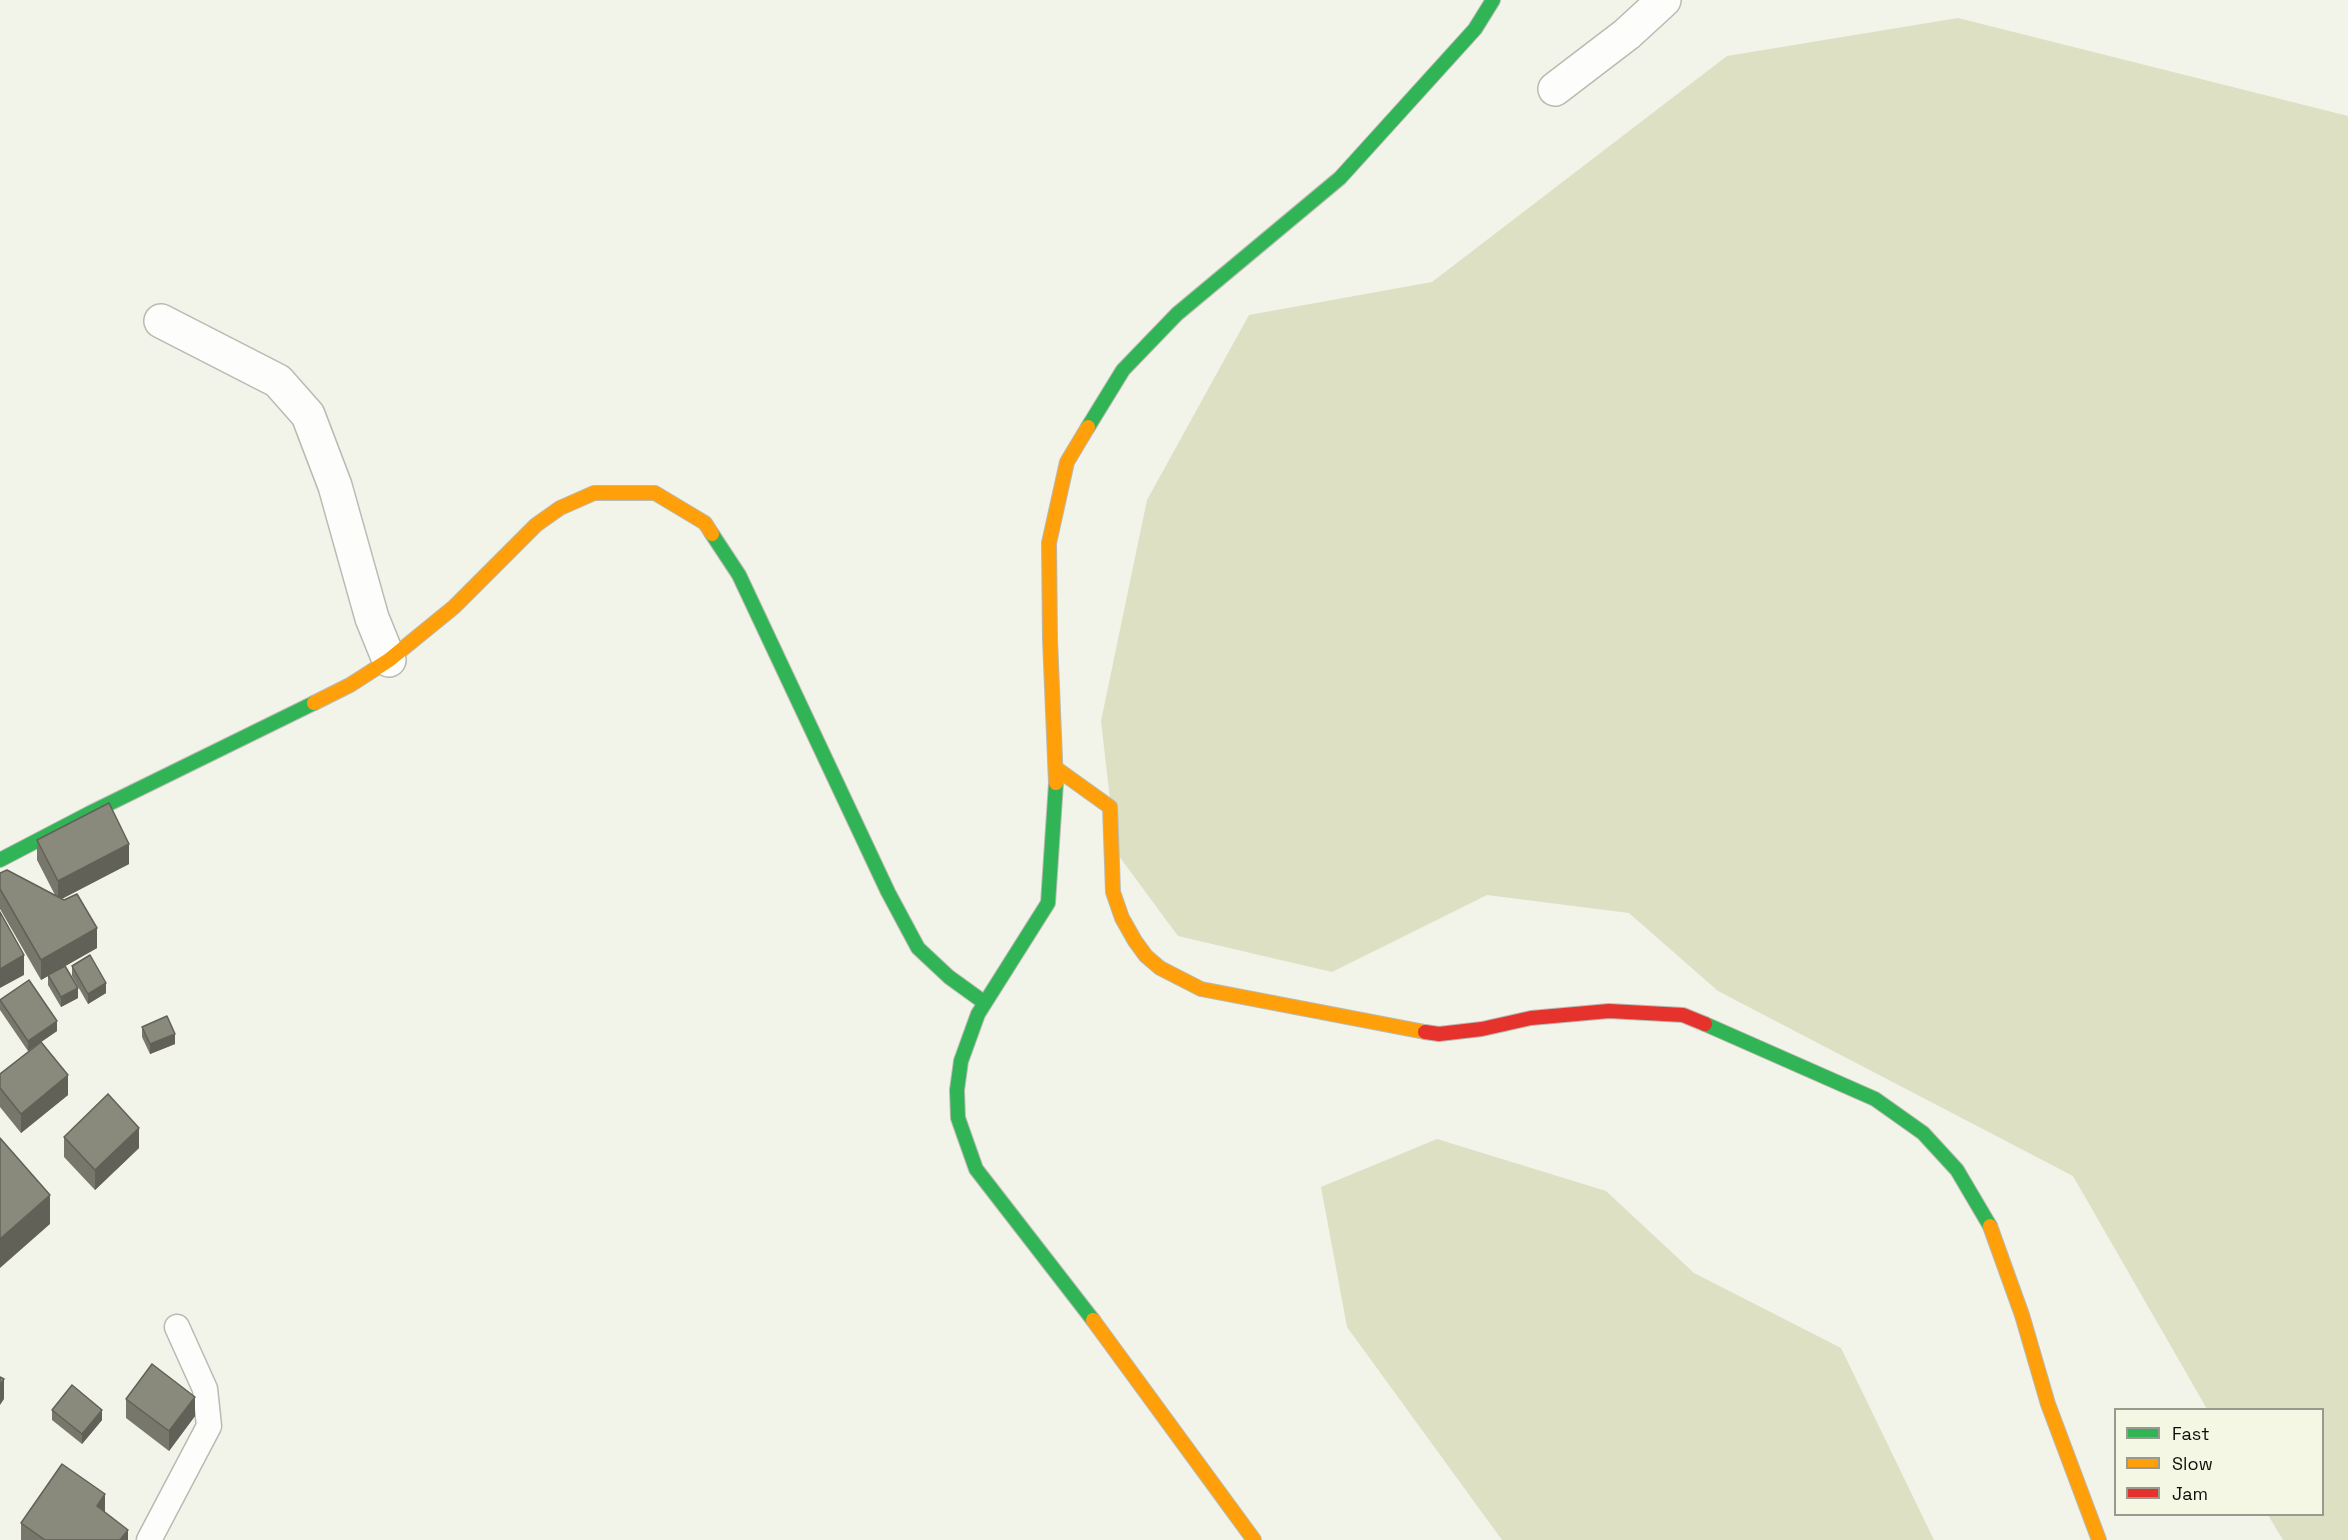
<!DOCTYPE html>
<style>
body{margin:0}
#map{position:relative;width:2348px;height:1540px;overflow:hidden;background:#f2f3e9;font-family:"Space Grotesk",sans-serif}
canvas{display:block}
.legend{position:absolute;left:2114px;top:1408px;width:210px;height:108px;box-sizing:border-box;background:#f5f7e5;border:2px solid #999a8d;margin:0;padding:8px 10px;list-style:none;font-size:18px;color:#0f0f0a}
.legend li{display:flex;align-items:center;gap:12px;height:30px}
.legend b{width:30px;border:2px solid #999a8d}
</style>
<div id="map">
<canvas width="2348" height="1540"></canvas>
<ul class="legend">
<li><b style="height:8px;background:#30b455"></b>Fast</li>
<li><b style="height:8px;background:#ff9f0a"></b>Slow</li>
<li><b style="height:8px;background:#e5322d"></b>Jam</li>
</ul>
</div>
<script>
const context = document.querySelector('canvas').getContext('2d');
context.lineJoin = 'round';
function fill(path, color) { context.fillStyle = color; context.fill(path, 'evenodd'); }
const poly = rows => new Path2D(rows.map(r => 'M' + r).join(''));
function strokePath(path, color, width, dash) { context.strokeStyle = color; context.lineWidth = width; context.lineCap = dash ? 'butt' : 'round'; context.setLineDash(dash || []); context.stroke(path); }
const green = poly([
 [1958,18,2348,116,2348,1540,2283,1540,2268,1515,2322,1514,2322,1410,2207,1409,2073,1176,1718,991,1629,913,1487,895,1332,972,1178,936,1116,852,1101,721,1147,500,1249,315,1432,282,1727,56],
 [1437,1139,1606,1191,1694,1273,1841,1348,1934,1540,1502,1540,1347,1327,1321,1187]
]);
const lane = poly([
 [149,1540,209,1426,205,1389,177,1327]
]);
const street = poly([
 [1555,89,1627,34,1664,0],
 [161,321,278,381,308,415,335,486,372,618,389,660]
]);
const fast = poly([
 [1088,427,1123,370,1177,314,1340,178,1475,29,1493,0],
 [712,534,739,575,888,892,918,948,949,977,985,1003],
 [1056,783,1048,903,978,1014,961,1061,957,1090,958,1118,976,1169,1093,1320],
 [0,860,90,813,314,703],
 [1705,1024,1875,1099,1923,1133,1957,1170,1990,1226]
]);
const slow = poly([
 [314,703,350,685,389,660,454,607,536,525,560,508,594,493,655,493,705,523,712,534],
 [1057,769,1110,807,1113,892,1122,918,1135,941,1146,956,1160,968,1201,989,1425,1032],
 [1056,783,1050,639,1049,543,1067,462,1088,427],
 [1990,1226,2022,1315,2048,1404,2099,1540],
 [1093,1320,1254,1540]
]);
const jam = poly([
 [1425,1032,1439,1034,1482,1029,1531,1018,1609,1011,1683,1015,1705,1024]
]);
const wall = poly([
 [37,840,129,864,62,898,97,948,65,966,78,998,61,1007,48,985,48,976,41,980,0,909,0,873,55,895,37,860],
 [72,966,106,993,88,1004,72,976],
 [0,1000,57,1031,41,1042,68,1095,21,1133,0,1107,0,1074,36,1045,28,1051,0,1010],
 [142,1027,175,1044,150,1054,142,1037],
 [64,1137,139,1148,95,1190,64,1157],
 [126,1399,195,1416,169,1451,126,1418],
 [52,1410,102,1420,82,1444,52,1420],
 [105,1512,128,1540,21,1540,21,1523]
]);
const shadedWall = poly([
 [129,844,129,864,58,901,58,881],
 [97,928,97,948,41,980,41,960],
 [24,955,24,975,0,988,0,969],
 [106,983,106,993,88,1004,88,994],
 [78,988,78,998,61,1007,61,997],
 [57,1021,57,1031,28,1051,28,1041],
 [175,1034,175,1044,150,1054,150,1044],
 [68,1075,68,1095,21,1133,21,1114],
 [139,1128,139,1148,95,1190,95,1170],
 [50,1195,50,1224,0,1268,0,1239],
 [4,1379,4,1399,0,1405,0,1385],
 [195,1397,195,1416,169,1451,169,1431],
 [102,1410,102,1420,82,1444,82,1434],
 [105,1494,105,1514,97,1506],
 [128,1530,128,1540,120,1540]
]);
const building = poly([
 [109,803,129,844,58,881,37,840,109,803],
 [7,870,64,900,77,894,97,928,41,960,0,889,0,873,7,870],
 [0,912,24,955,0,969,0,912],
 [90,955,106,983,88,994,72,966,90,955],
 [65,966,78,988,61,997,48,975,65,966],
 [29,980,57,1021,28,1041,0,1000,29,980],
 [167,1016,175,1034,150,1044,142,1027,167,1016],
 [41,1042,68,1075,21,1114,0,1088,0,1074,41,1042],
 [108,1094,139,1128,95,1170,64,1137,108,1094],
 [0,1138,50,1195,0,1239,0,1138],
 [152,1364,195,1397,169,1431,126,1399,152,1364],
 [0,1377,4,1379,0,1385,0,1377],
 [72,1385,102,1410,82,1434,52,1410,72,1385],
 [62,1464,105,1494,97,1506,128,1530,120,1540,45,1540,21,1523,62,1464]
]);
fill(green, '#dee0c3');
strokePath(lane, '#b9bab2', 27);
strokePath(street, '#b9bab2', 36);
strokePath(fast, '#b9bab2', 16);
strokePath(slow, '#b9bab2', 16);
strokePath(jam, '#b9bab2', 16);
strokePath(lane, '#fdfdfc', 24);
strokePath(street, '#fdfdfc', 33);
strokePath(fast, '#30b455', 14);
strokePath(slow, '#ff9f0a', 14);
strokePath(jam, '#e5322d', 14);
fill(wall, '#77776b');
fill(shadedWall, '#616157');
fill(building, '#8a8a7c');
strokePath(building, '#616157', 1.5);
</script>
